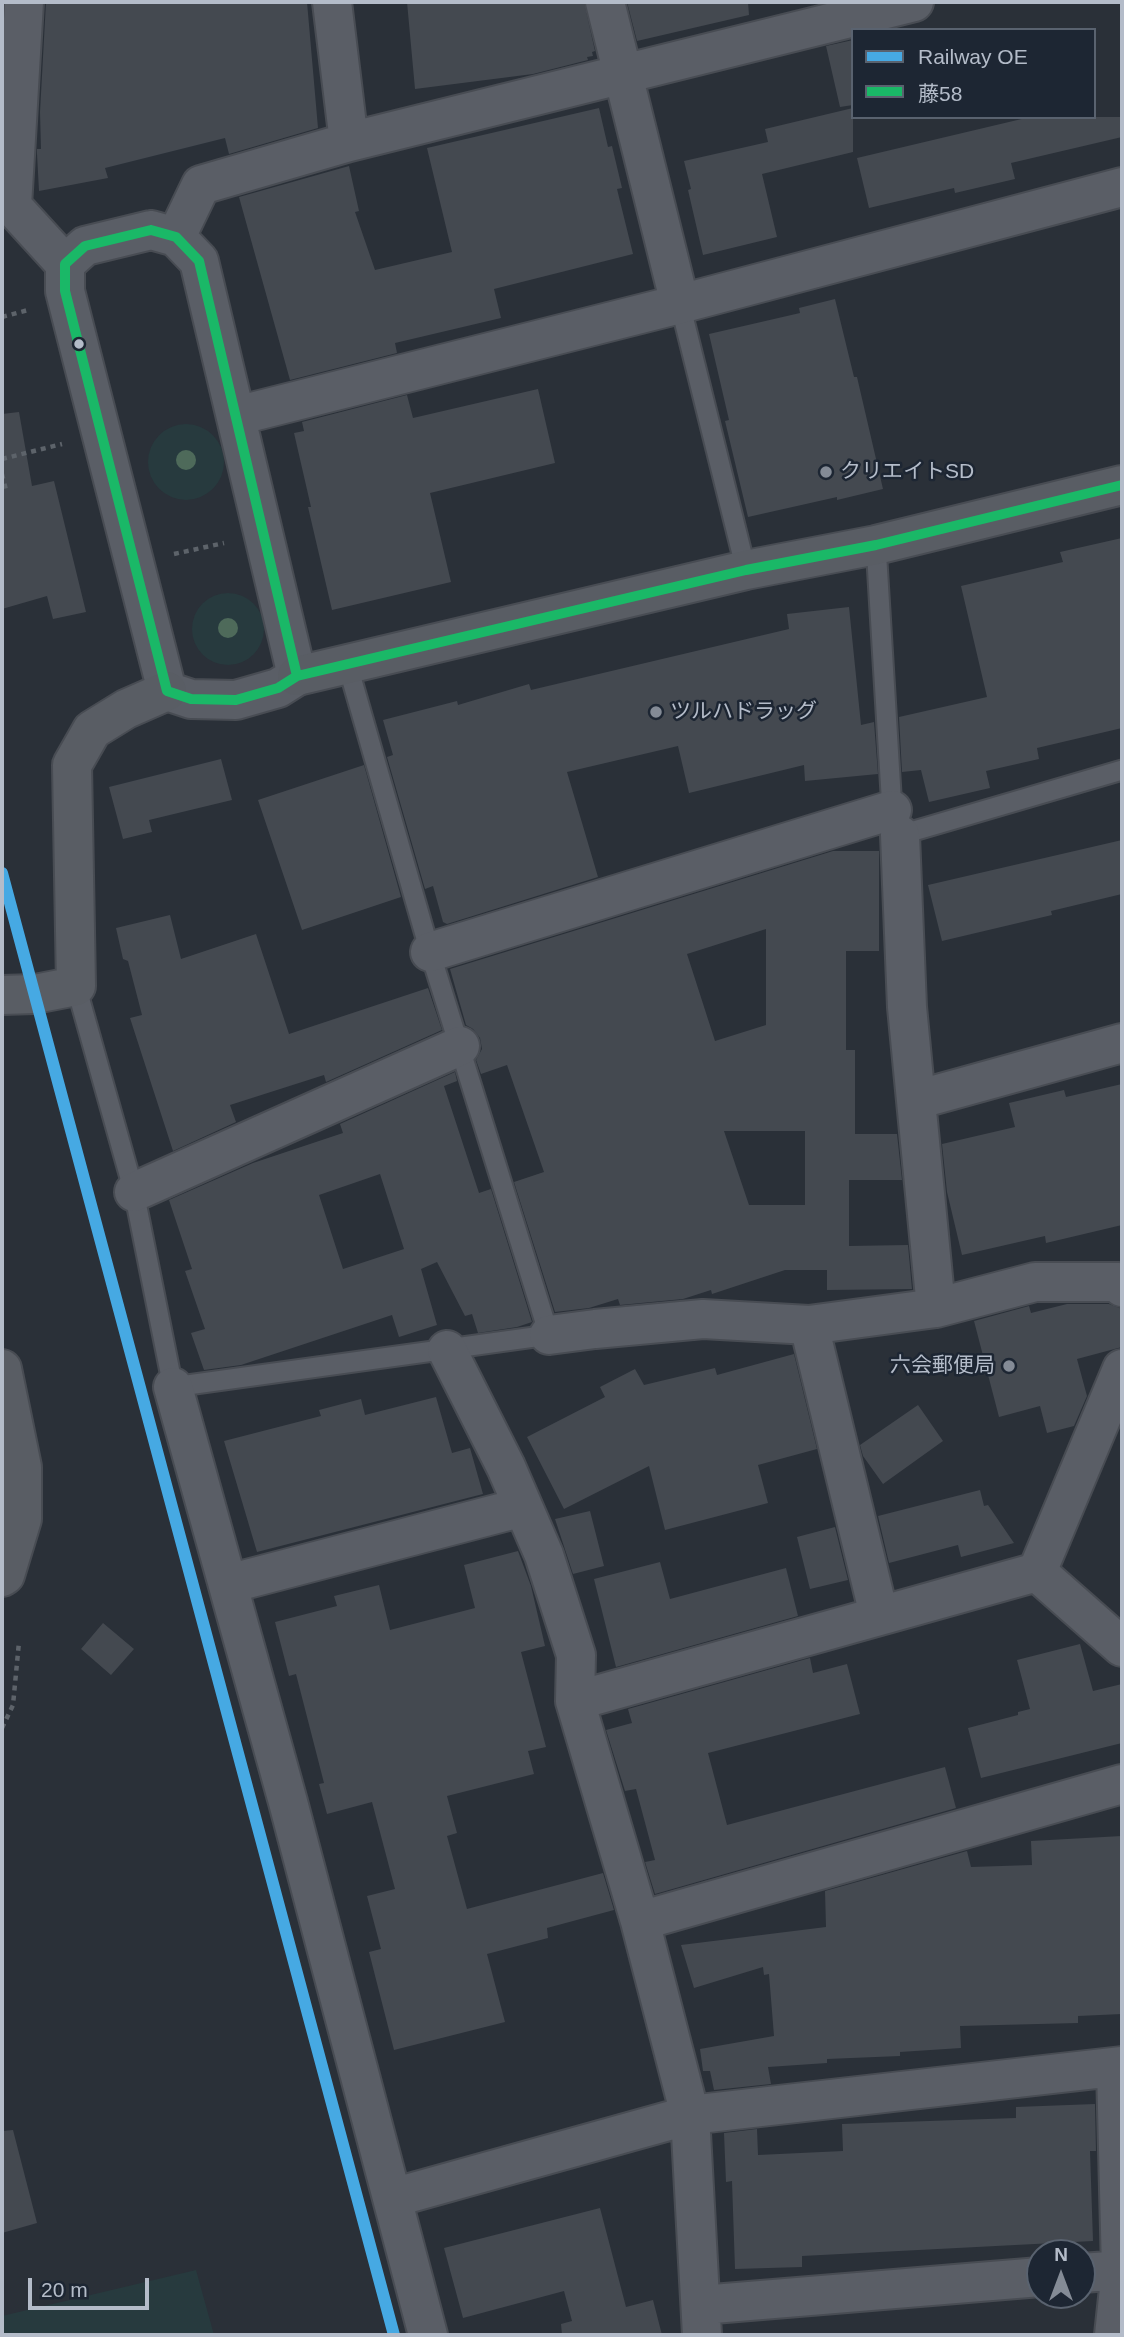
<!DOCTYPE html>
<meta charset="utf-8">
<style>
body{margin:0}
#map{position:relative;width:1124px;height:2337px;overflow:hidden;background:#2a3038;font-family:Helvetica,"Noto Sans JP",sans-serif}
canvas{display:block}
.frame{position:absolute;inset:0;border:4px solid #b4bcc9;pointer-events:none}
.legend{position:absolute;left:851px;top:28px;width:245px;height:91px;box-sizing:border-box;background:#1d2633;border:2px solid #59626f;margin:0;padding:9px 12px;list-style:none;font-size:21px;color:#b4bcc9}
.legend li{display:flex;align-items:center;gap:14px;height:35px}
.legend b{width:35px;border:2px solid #59626f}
.north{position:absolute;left:1026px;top:2239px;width:70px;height:70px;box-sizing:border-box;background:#1d2633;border:2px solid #59626f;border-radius:50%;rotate:0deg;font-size:19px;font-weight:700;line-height:28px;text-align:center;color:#b4bcc9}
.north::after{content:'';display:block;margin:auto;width:24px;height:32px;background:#848b96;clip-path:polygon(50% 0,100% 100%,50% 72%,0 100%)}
.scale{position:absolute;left:28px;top:2278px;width:121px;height:32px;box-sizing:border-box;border:4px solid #b4bcc9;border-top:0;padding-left:9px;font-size:21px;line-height:24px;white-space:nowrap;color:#b4bcc9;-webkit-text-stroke:5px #1d2633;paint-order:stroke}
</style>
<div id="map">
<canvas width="1124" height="2337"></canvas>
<div class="frame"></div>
<ul class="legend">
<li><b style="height:9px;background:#46a9e3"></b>Railway OE</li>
<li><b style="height:9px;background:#1ab867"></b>藤58</li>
</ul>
<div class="north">N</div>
<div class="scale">20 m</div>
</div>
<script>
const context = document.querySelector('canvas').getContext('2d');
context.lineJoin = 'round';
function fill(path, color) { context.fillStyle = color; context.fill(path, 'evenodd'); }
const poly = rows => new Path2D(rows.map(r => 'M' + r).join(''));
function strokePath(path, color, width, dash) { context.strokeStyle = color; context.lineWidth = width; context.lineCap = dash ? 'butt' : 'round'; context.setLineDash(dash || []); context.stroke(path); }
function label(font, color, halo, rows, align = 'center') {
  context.font = font + ' Helvetica,"Noto Sans JP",sans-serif'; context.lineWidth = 5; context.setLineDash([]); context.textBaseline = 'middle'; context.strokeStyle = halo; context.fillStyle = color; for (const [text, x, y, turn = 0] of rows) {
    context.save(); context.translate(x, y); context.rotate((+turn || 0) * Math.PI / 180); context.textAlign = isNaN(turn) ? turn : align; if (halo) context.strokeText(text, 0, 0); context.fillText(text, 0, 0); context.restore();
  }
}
const green = poly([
 '148 462a38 38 0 1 1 76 0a38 38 0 1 1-76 0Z',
 '192 629a36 36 0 1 1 72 0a36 36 0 1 1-72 0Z',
 [196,2270,214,2335,2,2335,2,2316]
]);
const building = poly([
 [46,2,307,2,318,128,229,154,225,138,105,168,108,178,39,191,37,154,37,149,41,149,40,112],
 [407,2,584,2,595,51,592,52,593,56,587,57,588,60,533,74,415,89],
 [627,2,748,2,749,15,637,41],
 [853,40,853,105,840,107,826,46],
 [599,108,608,147,612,146,622,188,617,189,633,254,494,289,501,318,395,343,397,353,290,380,239,197,349,166,359,211,355,212,375,270,452,252,427,148],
 [853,108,853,152,762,174,777,237,703,255,688,190,691,189,684,161,768,142,765,129],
 [1030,117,1122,117,1122,137,1011,163,1015,179,955,193,954,188,869,208,857,158],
 [835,299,854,377,857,377,883,489,837,500,837,497,748,517,725,421,729,420,709,334,800,313,799,308],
 [538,389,555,463,430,493,451,582,332,610,308,507,311,507,294,433,304,431,302,422,407,395,413,418],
 [19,412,32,486,54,481,86,612,53,619,47,596,2,609,2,414],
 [1122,538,1122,728,1037,748,1039,759,986,771,990,788,929,802,921,770,902,772,899,717,987,697,961,586,1063,562,1060,552],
 [849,607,861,725,874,722,878,774,805,781,804,765,689,793,678,746,567,772,598,877,447,924,443,922,433,886,425,889,387,757,393,755,383,720,457,701,458,705,529,684,531,690,789,629,787,614],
 [221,759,232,800,149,820,152,832,123,839,109,787],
 [364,765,401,897,302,930,258,800],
 [1122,840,1122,894,1051,911,1052,915,942,941,928,885],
 [833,851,879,851,879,951,846,951,846,1050,855,1050,855,1134,897,1134,902,1180,849,1180,849,1246,908,1245,912,1289,827,1290,827,1270,785,1270,712,1294,711,1290,683,1299,620,1305,618,1299,589,1308,555,1312,514,1182,544,1172,507,1065,481,1074,476,1060,482,1049,480,1038,473,1029,466,1025,450,969],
 [766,929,766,1025,715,1041,687,954],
 [724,1131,805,1131,805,1205,749,1205],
 [170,915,181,959,256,934,289,1034,428,988,442,1030,326,1082,324,1075,230,1105,236,1122,173,1151,130,1018,142,1015,128,961,123,959,116,928],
 [455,1072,457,1081,444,1086,479,1193,491,1189,532,1322,517,1327,478,1333,472,1314,465,1316,437,1262,421,1269,437,1325,399,1337,392,1315,241,1365,204,1370,191,1333,205,1329,185,1271,192,1269,169,1200,253,1163,343,1133,340,1124],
 [380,1174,404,1249,343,1269,319,1195],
 [1122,1084,1122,1225,1046,1243,1045,1236,962,1255,947,1192,942,1144,1015,1127,1009,1103,1064,1090,1066,1097],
 [1067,1304,1109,1304,1122,1309,1122,1347,1077,1359,1087,1396,1074,1426,1047,1433,1040,1406,999,1417,974,1321,1029,1306,1031,1313],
 [794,1354,817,1449,758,1465,768,1503,665,1530,649,1466,564,1509,527,1437,605,1397,600,1387,635,1369,644,1385,715,1368,717,1375],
 [436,1397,452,1453,470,1448,483,1494,257,1552,224,1441,321,1416,319,1410,361,1399,365,1415],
 [918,1405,943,1441,883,1484,863,1456,860,1445],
 [980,1490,984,1506,988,1505,1014,1543,961,1557,958,1545,889,1563,878,1516],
 [590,1511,604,1566,573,1574,555,1519],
 [835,1527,848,1580,810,1589,797,1537],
 [518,1551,531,1586,545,1646,521,1652,546,1747,528,1751,534,1774,447,1796,457,1833,447,1836,467,1909,603,1873,614,1910,547,1928,548,1938,487,1954,505,2022,394,2050,369,1952,381,1949,367,1896,395,1889,372,1802,327,1814,319,1784,324,1783,296,1674,289,1676,275,1622,337,1606,334,1596,379,1585,390,1630,475,1608,464,1565],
 [660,1562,670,1599,786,1568,798,1616,616,1667,594,1579],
 [103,1623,134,1649,111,1675,81,1649],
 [1080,1644,1093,1691,1122,1684,1122,1743,981,1778,968,1728,1018,1715,1018,1712,1030,1709,1017,1660],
 [810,1658,813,1673,847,1664,860,1714,708,1753,727,1825,945,1767,956,1808,655,1894,645,1862,655,1860,636,1789,625,1791,606,1730,632,1723,628,1709],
 [1122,1836,1122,2014,1078,2016,1078,2023,960,2026,961,2048,900,2052,900,2056,827,2059,827,2063,768,2067,771,2084,714,2090,710,2071,703,2071,700,2049,774,2036,769,1974,764,1975,763,1967,694,1988,681,1945,826,1927,825,1891,967,1851,971,1867,1032,1865,1031,1841],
 [1095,2104,1096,2151,1090,2151,1093,2241,802,2256,802,2267,735,2269,732,2181,726,2182,724,2133,757,2129,758,2155,843,2151,842,2124,1016,2118,1016,2107],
 [13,2130,37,2223,2,2233,2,2131],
 [600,2208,626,2307,653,2300,662,2335,562,2335,561,2324,572,2321,564,2291,463,2318,444,2248]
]);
const path = poly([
 [2,317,28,310],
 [2,459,62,444],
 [2,474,6,490,2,491],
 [174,554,224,543],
 [2,1728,13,1705,19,1642]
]);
const lane = poly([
 [680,304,746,570],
 [876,545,892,810,900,835,1122,770],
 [76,986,134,1192,173,1387,549,1335,430,952,347,663]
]);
const street = poly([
 [24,2,12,206,65,264],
 [332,2,349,142],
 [605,2,680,304],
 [151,230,176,237,199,261,297,676,278,688,236,700,191,699,167,691,65,291,65,264,85,246,151,230],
 [176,237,201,185,349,142,914,2],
 [236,416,680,304,1122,187],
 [900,835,907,1007,936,1308],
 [430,952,892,810],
 [916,1100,1122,1043],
 [134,1192,460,1046],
 [809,1325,879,1615],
 [549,1335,595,1329,703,1319,809,1325,936,1308,1035,1282,1119,1282,1122,1287],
 [447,1350,506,1467,544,1555,576,1655,575,1701,640,1921,690,2115,702,2335],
 [173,1387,288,1802,428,2335],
 [1037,1572,1122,1369],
 [228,1584,523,1507],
 [575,1701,1037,1572,1122,1647],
 [640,1921,1122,1784],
 [392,2198,690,2115,1122,2066],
 [1082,2273,1122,2270],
 [701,2305,1040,2277],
 [1114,2335,1121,2270,1116,2068]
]);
const secondary = poly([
 [297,676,746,570,876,545,1122,485],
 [2,995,35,994,76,986,72,765,92,730,126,709,167,691],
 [2,1369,22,1467,22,1519,5,1575,2,1577]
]);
const bus1 = poly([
 [151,230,176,237,199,261,297,676,278,688,236,700,191,699,167,691,65,291,65,264,85,246,151,230],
 [297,676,746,570,876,545,1122,485]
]);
const rail1 = poly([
 [2,873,394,2335]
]);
const trees = [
 [186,460],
 [228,628]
];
const markers = [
 [79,344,6,"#b4bcc9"],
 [826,472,7,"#848b96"],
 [656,712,7,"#848b96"],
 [1009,1366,7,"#848b96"]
];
const poiNames = [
 ["クリエイトSD",840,472],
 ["ツルハドラッグ",670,712],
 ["六会郵便局",995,1366,"right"]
];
fill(green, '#273a3e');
fill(building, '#444950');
strokePath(lane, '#484c53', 23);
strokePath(street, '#484c53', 42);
strokePath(secondary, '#484c53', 42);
strokePath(path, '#5d636a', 4.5, [5, 5]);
strokePath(lane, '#5a5e66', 19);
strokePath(street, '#5a5e66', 38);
strokePath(secondary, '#595d64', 38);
strokePath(bus1, '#1ab867', 10);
strokePath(rail1, '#46a9e3', 12);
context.fillStyle = '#4e6a5a';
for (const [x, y] of trees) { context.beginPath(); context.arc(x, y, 10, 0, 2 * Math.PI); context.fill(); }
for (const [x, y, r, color] of markers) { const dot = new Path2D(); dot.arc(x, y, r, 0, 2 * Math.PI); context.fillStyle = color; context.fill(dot); strokePath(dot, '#1d2633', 2.5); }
label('21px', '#b4bcc9', '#1d2633', poiNames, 'left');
</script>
